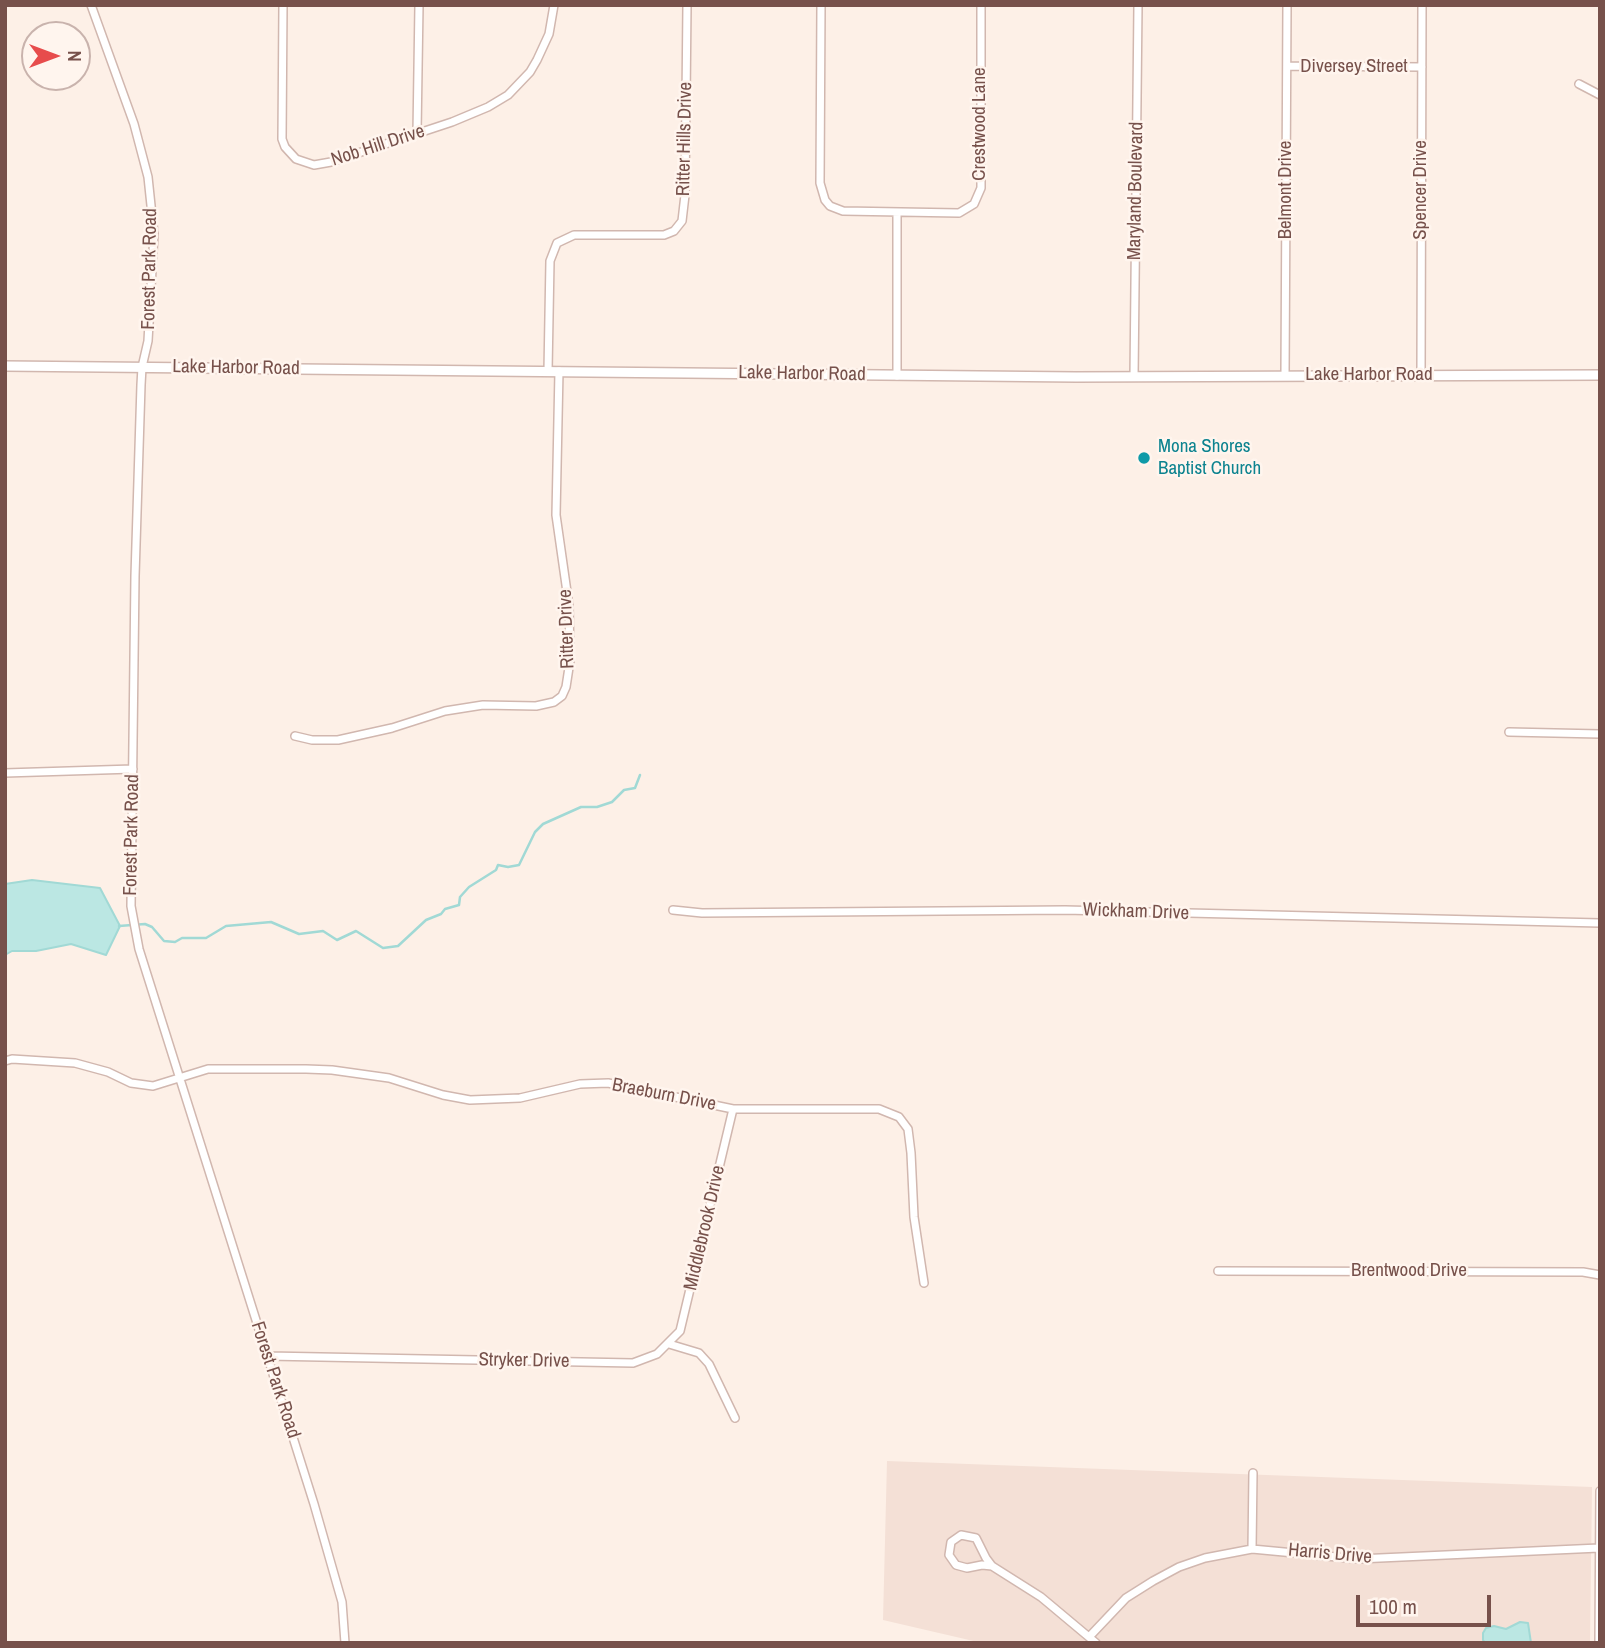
<!DOCTYPE html>
<style>
body{margin:0}
#map{position:relative;width:1605px;height:1648px;overflow:hidden;background:#fdf0e7;font-family:"Archivo Narrow",sans-serif}
canvas{display:block}
.frame{position:absolute;inset:0;border:7px solid #77514b;pointer-events:none}
.north{position:absolute;left:21px;top:21px;width:70px;height:70px;box-sizing:border-box;background:#fff5ee;border:2px solid #c9b3ad;border-radius:50%;rotate:90deg;font-size:19px;font-weight:700;line-height:28px;text-align:center;color:#77514b}
.north::after{content:'';display:block;margin:auto;width:24px;height:32px;background:#e74c4c;clip-path:polygon(50% 0,100% 100%,50% 72%,0 100%)}
.scale{position:absolute;left:1356px;top:1595px;width:135px;height:32px;box-sizing:border-box;border:4px solid #77514b;border-top:0;padding-left:9px;font-size:21px;line-height:24px;white-space:nowrap;color:#77514b;-webkit-text-stroke:5px #fff5ee;paint-order:stroke}
</style>
<div id="map">
<canvas width="1605" height="1648"></canvas>
<div class="frame"></div>
<div class="north">N</div>
<div class="scale">100 m</div>
</div>
<script>
const context = document.querySelector('canvas').getContext('2d');
context.lineJoin = 'round';
function fill(path, color) { context.fillStyle = color; context.fill(path, 'evenodd'); }
const poly = rows => new Path2D(rows.map(r => 'M' + r).join(''));
function strokePath(path, color, width, dash) { context.strokeStyle = color; context.lineWidth = width; context.lineCap = dash ? 'butt' : 'round'; context.setLineDash(dash || []); context.stroke(path); }
function label(font, color, halo, rows, align = 'center') {
  context.font = font + ' "Archivo Narrow",sans-serif'; context.lineWidth = 5; context.setLineDash([]); context.textBaseline = 'middle'; context.strokeStyle = halo; context.fillStyle = color; for (const [text, x, y, turn = 0] of rows) {
    context.save(); context.translate(x, y); context.rotate((+turn || 0) * Math.PI / 180); context.textAlign = isNaN(turn) ? turn : align; if (halo) context.strokeText(text, 0, 0); context.fillText(text, 0, 0); context.restore();
  }
}
const residential = poly([
 [887,1461,1592,1487,1590,1643,982,1643,883,1620]
]);
const water = poly([
 [32,880,100,888,120,926,106,955,71,944,36,951,12,951,5,955,5,884,32,880],
 [1520,1622,1528,1623,1531,1643,1485,1643,1483,1640,1483,1633,1486,1628,1494,1626,1506,1629,1520,1622]
]);
const stream = poly([
 [119,926,145,924,152,927,164,941,175,942,182,938,206,938,226,926,271,922,299,934,323,931,337,940,356,931,383,948,398,946,426,920,441,914,445,909,459,905,460,897,469,887,496,870,498,865,508,867,519,865,535,832,543,824,581,807,597,807,612,802,624,790,635,788,640,775]
]);
const minor = poly([
 [91,5,134,124,148,177,154,234,148,341,142,367,141,385,135,576,131,906,139,949,314,1504,342,1602,345,1643],
 [283,5,282,139,285,147,296,159,314,165,331,162,452,122,488,107,508,95,530,72,537,60,549,34,554,5],
 [821,5,820,183,825,200,830,206,843,211,959,213,974,204,981,188,981,5],
 [1287,66,1422,67],
 [1579,84,1600,95],
 [417,133,419,5],
 [897,212,897,376],
 [548,371,550,261,557,243,574,235,664,235,674,231,682,221,685,195,687,5],
 [1285,375,1287,5],
 [1421,375,1422,5],
 [1134,377,1138,5],
 [1509,732,1600,734],
 [295,736,312,740,338,740,392,728,445,711,483,705,536,706,554,702,562,696,566,687,570,661,569,606,556,515,559,371],
 [5,773,133,769],
 [673,910,702,913,1065,910,1600,923],
 [5,1061,12,1059,75,1063,108,1072,131,1083,153,1086,208,1069,306,1069,332,1070,389,1078,443,1095,470,1100,520,1098,580,1084,608,1083,733,1109,879,1109,899,1117,908,1129,911,1153,914,1217,924,1283],
 [1218,1271,1583,1272,1600,1275],
 [669,1344,699,1353,709,1364,735,1418],
 [268,1356,633,1363,657,1354,680,1331,733,1109],
 [1252,1549,1253,1473],
 [992,1566,982,1565,967,1568,956,1565,949,1555,951,1542,961,1535,976,1538,986,1558,992,1566,1041,1597,1096,1643],
 [1089,1637,1126,1598,1153,1581,1179,1567,1205,1558,1252,1549,1358,1559,1599,1548],
 [1599,1643,1600,1491]
]);
const tertiary = poly([
 [5,366,1076,377,1600,375]
]);
const markers = [
 [1144,458,7,"#0f9aa8"]
];
const streetNames = [
 ["Diversey Street",1354,67],
 ["Crestwood Lane",980,124,-90],
 ["Ritter Hills Drive",685,139,-89],
 ["Nob Hill Drive",378,146,-18],
 ["Belmont Drive",1286,190,-90],
 ["Spencer Drive",1421,190,-90],
 ["Maryland Boulevard",1136,191,-89],
 ["Forest Park Road",150,269,-89],
 ["Lake Harbor Road",236,368,1],
 ["Lake Harbor Road",802,374,1],
 ["Lake Harbor Road",1369,375],
 ["Ritter Drive",567,629,-92],
 ["Forest Park Road",132,835,-89],
 ["Wickham Drive",1136,912,2],
 ["Braeburn Drive",664,1095,11],
 ["Middlebrook Drive",705,1228,-77],
 ["Brentwood Drive",1409,1271],
 ["Stryker Drive",524,1361,1],
 ["Forest Park Road",275,1380,72],
 ["Harris Drive",1330,1554,5]
];
const cultureNames = [
 ["Mona Shores",1158,447],
 ["Baptist Church",1158,469]
];
fill(residential, '#f4e0d6');
fill(water, '#bbe7e3');
strokePath(water, '#a1d9d5', 2);
strokePath(stream, '#a1d9d5', 2.5);
strokePath(minor, '#d1b7af', 10);
strokePath(tertiary, '#d1b7af', 12);
strokePath(minor, '#fff', 7);
strokePath(tertiary, '#fff', 9);
for (const [x, y, r, color] of markers) { const dot = new Path2D(); dot.arc(x, y, r, 0, 2 * Math.PI); context.fillStyle = color; context.fill(dot); strokePath(dot, '#fff5ee', 2.5); }
label('19px', '#77514b', '#fff5ee', streetNames);
label('19px', '#0d838f', '#fff5ee', cultureNames, 'left');
</script>
